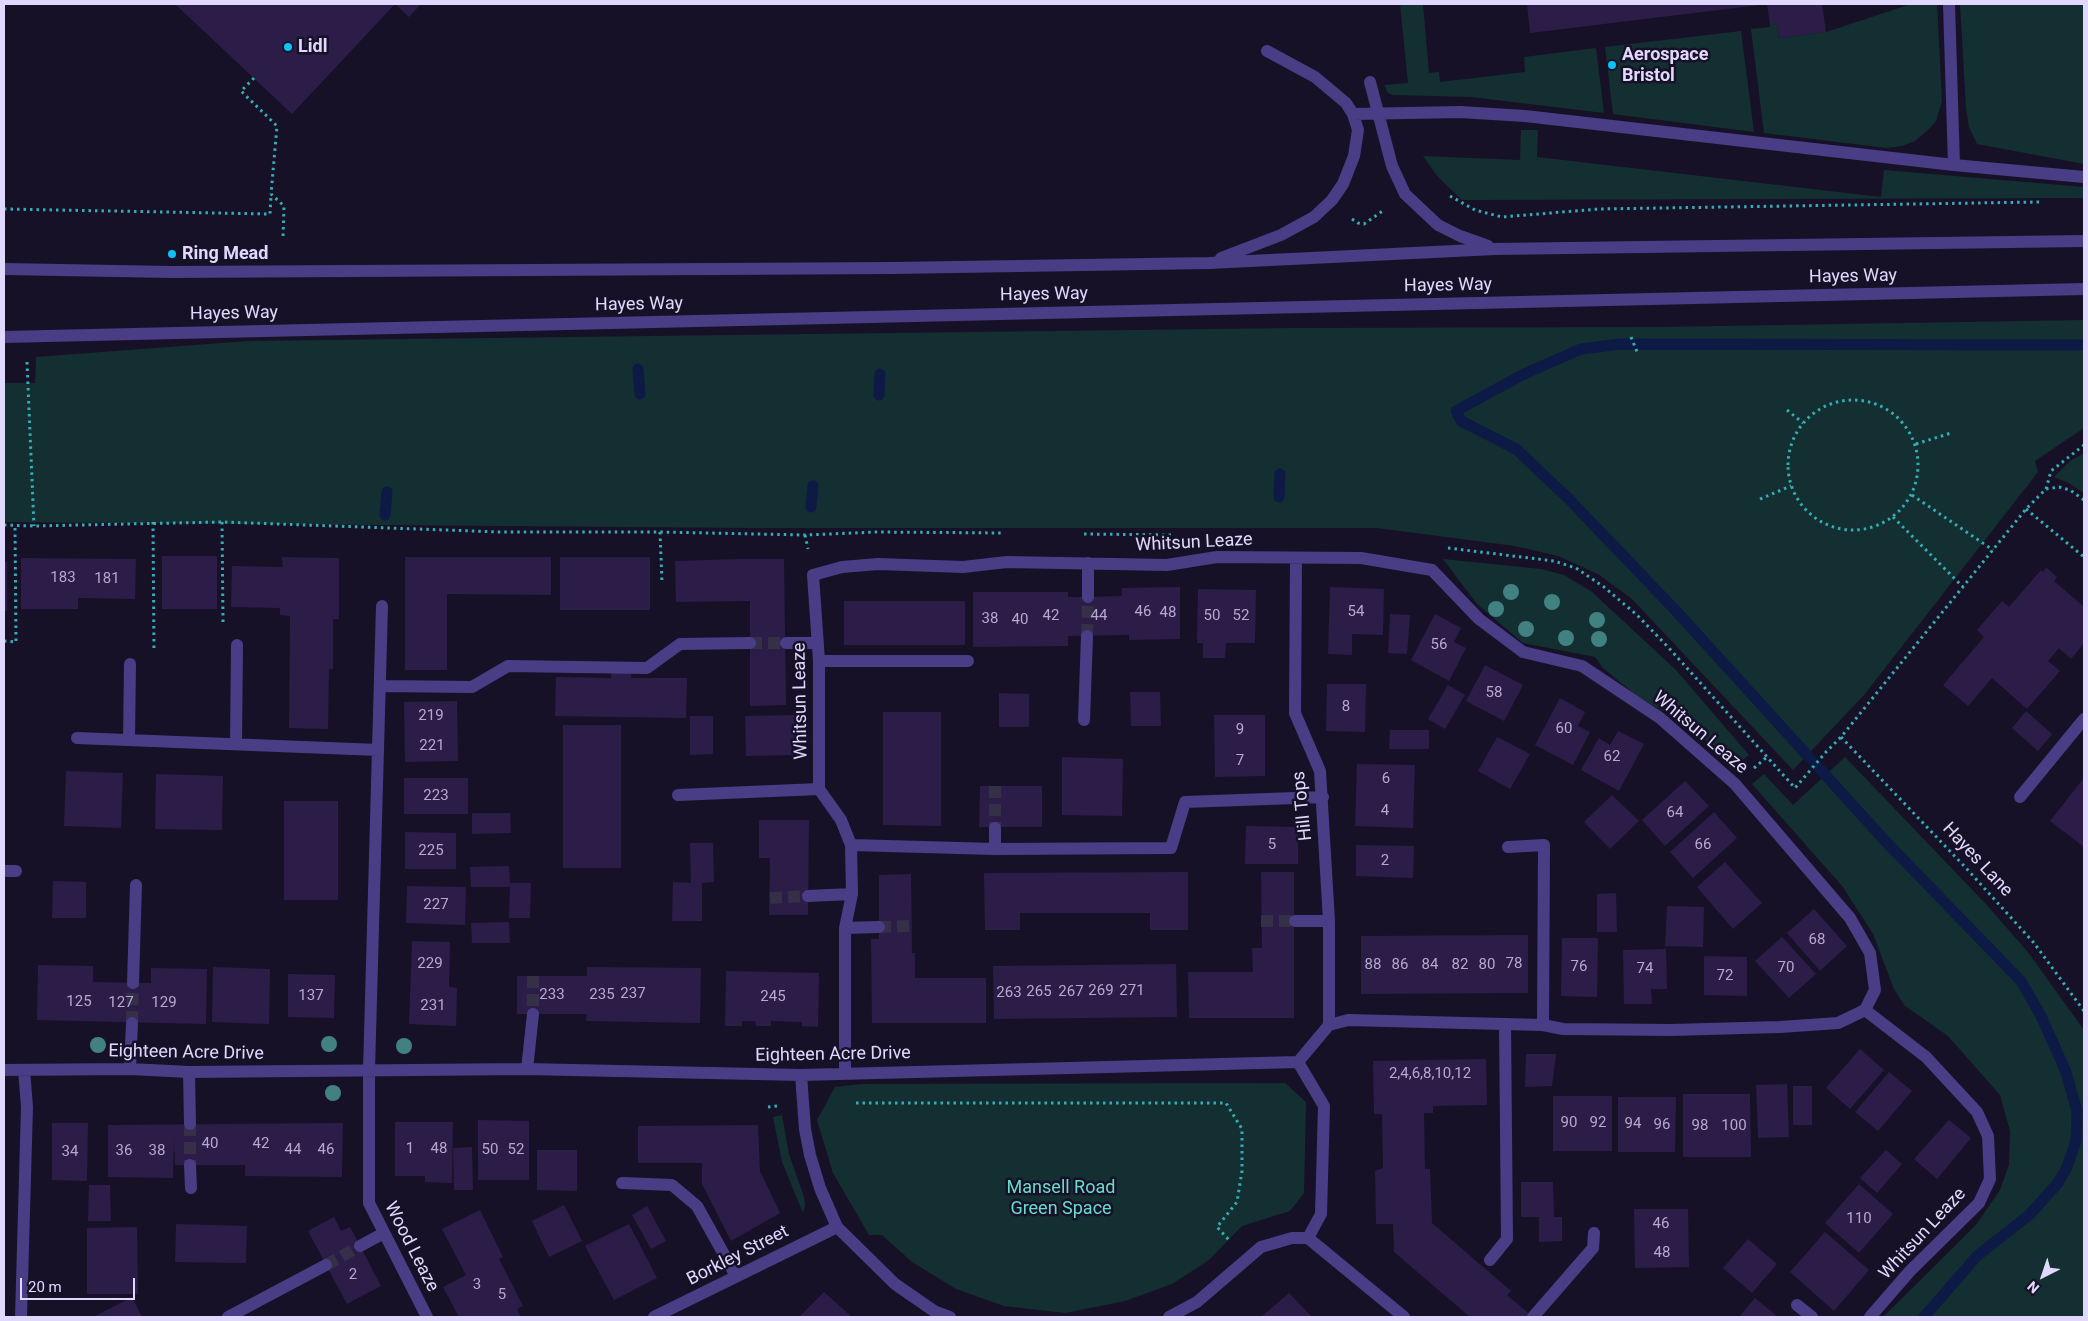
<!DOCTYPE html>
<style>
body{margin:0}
#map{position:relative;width:2088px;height:1321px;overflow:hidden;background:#171127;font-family:Roboto,sans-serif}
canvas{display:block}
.frame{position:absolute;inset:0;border:5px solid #e1d8fe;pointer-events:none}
.north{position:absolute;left:2018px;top:1251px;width:50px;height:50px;-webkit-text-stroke:4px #171127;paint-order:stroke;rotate:221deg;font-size:14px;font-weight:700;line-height:20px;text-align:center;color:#e1d8fe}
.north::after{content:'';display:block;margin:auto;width:18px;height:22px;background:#e1d8fe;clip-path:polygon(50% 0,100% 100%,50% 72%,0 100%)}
.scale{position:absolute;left:20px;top:1278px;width:115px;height:22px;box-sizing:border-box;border:2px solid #e1d8fe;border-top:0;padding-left:6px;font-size:15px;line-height:18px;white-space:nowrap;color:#e1d8fe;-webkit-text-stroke:4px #171127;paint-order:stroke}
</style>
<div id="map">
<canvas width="2088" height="1321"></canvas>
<div class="frame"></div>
<div class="north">N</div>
<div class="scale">20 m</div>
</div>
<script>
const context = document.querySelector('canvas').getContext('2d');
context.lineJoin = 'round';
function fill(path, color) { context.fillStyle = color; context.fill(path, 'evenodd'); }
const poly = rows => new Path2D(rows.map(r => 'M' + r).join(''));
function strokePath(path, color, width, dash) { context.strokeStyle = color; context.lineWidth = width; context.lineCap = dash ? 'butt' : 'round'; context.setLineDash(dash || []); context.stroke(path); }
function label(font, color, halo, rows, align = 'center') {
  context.font = font + ' Roboto,sans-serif'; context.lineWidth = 5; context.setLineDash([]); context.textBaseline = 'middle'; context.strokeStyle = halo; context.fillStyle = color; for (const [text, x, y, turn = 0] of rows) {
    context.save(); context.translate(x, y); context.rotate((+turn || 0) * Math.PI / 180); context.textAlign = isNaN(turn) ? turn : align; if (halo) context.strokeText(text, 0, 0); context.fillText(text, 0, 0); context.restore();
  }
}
const green = poly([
 [1400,4,1423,4,1429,73,1439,72,1440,82,1525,72,1524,57,1596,48,1604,113,1471,97,1393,95,1388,93,1384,85,1408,83],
 [1911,4,1937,4,1942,101,1936,121,1928,130,1915,141,1902,146,1887,148,1764,133,1751,29,1770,27,1770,24,1777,24,1779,38,1826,32],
 [1960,4,2084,4,2084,164,1977,144,1969,127,1966,108],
 [1741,31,1754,132,1613,114,1605,47],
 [1521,130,1538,130,1537,157,1881,197,1884,170,2084,187,2084,198,1462,200,1437,176,1423,156,1520,160],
 [2084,320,2084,428,2035,461,2038,472,1864,695,1793,770,1632,599,1598,574,1558,556,1515,546,1377,528,753,528,4,522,4,383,35,383,36,357,248,341,1295,328,1660,327],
 [2084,453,2084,493,2069,483,2054,477,2070,461],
 [1443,559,1541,569,1564,575,1592,592,1676,670,1749,755,1731,769,1690,723,1678,720,1637,696,1603,668,1595,657,1523,643,1477,604],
 [1845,757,1984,902,2027,951,2084,1030,2084,1317,1883,1317,1976,1225,2000,1190,2009,1165,2010,1131,2000,1095,1948,1036,1904,1005,1894,989,1873,934,1843,887,1752,784,1764,774,1793,805],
 [1285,1083,1306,1102,1304,1193,1290,1211,1242,1226,1209,1260,1172,1284,1125,1301,1065,1313,1004,1306,956,1289,912,1262,882,1235,869,1235,833,1173,817,1120,835,1087,861,1084],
 [782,1115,789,1154,804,1197,805,1205,803,1213,782,1162,773,1117]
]);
const stream = poly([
 [638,369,640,394],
 [879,395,880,374],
 [1279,497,1280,474],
 [811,507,813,486],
 [385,515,387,492],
 [1924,1317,1977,1256,2029,1215,2058,1183,2067,1167,2076,1141,2077,1111,2066,1072,2041,1016,2021,981,1889,845,1677,612,1568,498,1516,449,1461,421,1456,411,1524,374,1581,349,1620,344,2084,345]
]);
const building = poly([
 [175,4,421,4,409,17,395,4,292,114],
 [1527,4,1760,4,1760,5,1530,33],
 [1767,4,1822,4,1826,32,1779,38,1777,24,1770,24],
 [162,556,217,556,217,609,162,609],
 [282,557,339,558,339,619,333,619,333,669,329,669,328,729,289,728,290,616,280,615,280,608,231,607,232,566,283,567],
 [405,557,551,557,551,595,447,594,447,670,405,670],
 [560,557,650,557,650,610,560,610],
 [21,558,136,559,135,599,78,598,78,609,21,609],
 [739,559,784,559,786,705,750,706,750,601,676,602,675,561],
 [4,562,7,562,7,611,4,611],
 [2046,567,2057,577,2054,581,2083,606,2084,605,2084,643,2071,659,2059,648,2048,661,2060,671,2027,709,1992,678,1968,706,1943,685,1984,637,1977,630,2002,601,2009,607,2041,570,2043,572],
 [1180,587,1180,639,1129,640,1129,635,1068,636,1068,646,973,647,973,592,1068,592,1068,597,1088,597,1122,596,1122,588],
 [1330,587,1384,589,1383,635,1352,634,1352,655,1328,654],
 [1198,589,1256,590,1255,643,1226,643,1225,658,1203,658,1203,643,1197,643],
 [844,601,965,601,965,645,844,645],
 [1390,614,1410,615,1407,654,1388,653],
 [1435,614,1461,628,1454,642,1466,648,1449,681,1411,660],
 [1485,665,1523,685,1504,721,1466,701],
 [611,672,631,673,631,678,687,678,686,718,555,716,556,677,611,678],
 [1327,684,1366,684,1365,732,1326,731],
 [1448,685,1465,695,1445,729,1428,719],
 [1130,692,1160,692,1161,726,1131,726],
 [999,693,1029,694,1029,727,999,727],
 [1560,698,1585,712,1578,726,1590,732,1573,765,1535,745],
 [457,701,458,761,405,762,404,702],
 [2026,711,2052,734,2038,751,2012,728],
 [883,712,941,712,941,826,883,825],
 [799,715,800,755,746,756,745,716],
 [1214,715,1265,715,1265,776,1215,777],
 [690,716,713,716,713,754,690,755],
 [563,725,621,725,621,868,563,868],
 [1390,730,1429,730,1429,749,1389,749],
 [1618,731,1644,744,1619,791,1581,770,1599,738,1610,745],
 [1497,737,1530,754,1510,789,1478,771],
 [1062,757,1123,759,1122,816,1062,815],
 [1357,764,1415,765,1413,828,1355,826],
 [66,771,123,773,121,828,64,826],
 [156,774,223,776,222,830,155,829],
 [404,778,468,778,468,814,404,814],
 [2083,779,2084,780,2084,847,2050,821],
 [1685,781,1709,806,1665,846,1642,820],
 [980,786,1042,786,1042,827,979,827],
 [1612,795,1639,821,1610,849,1584,822],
 [284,801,338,801,338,900,284,900],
 [1714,812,1737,838,1693,878,1670,852],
 [472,813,510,813,511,833,472,834],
 [759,820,809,820,808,915,769,915,770,858,759,858],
 [1246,826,1298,827,1298,864,1245,864],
 [405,832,456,833,456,869,405,869],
 [690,843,713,843,714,882,702,883,702,921,672,921,673,882,691,883],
 [1356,845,1414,846,1413,878,1356,876],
 [1725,862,1762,903,1733,929,1697,887],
 [509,866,510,883,531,883,530,918,509,918,510,887,471,887,470,867],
 [1188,872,1188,930,1150,930,1150,913,1020,913,1020,930,985,930,984,873],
 [1261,872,1294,872,1294,1018,1189,1018,1188,972,1253,972,1252,948,1262,948],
 [911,874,912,953,915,953,915,978,986,978,986,1023,872,1023,871,939,879,939,879,875],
 [53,881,86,882,86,918,52,918],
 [407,886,466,887,465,925,406,923],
 [1616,893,1617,932,1597,932,1597,894],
 [1667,906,1704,907,1703,947,1665,946],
 [1814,909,1847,946,1820,971,1787,933],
 [509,922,510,943,472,943,471,923],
 [1528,935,1528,993,1361,994,1361,936],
 [1782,937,1816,974,1789,998,1755,961],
 [1562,938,1598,938,1597,997,1561,996],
 [412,941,450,942,449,987,457,988,456,1026,409,1024],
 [1666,949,1667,989,1651,989,1652,1004,1624,1004,1623,950],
 [1704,956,1747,957,1747,996,1704,995],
 [1176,964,1177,1017,994,1019,993,966],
 [38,965,93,966,93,982,151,983,151,968,207,969,206,1024,37,1020],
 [213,967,270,969,269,1024,212,1022],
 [587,967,701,968,700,1023,586,1021,587,1014,517,1014,517,976,587,976],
 [726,971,819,973,818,1027,802,1026,802,1022,771,1021,771,1026,756,1026,755,1021,742,1021,742,1026,725,1026],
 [288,974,335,975,334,1018,288,1017],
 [1860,1049,1884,1070,1850,1109,1826,1088],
 [1526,1054,1556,1054,1552,1086,1525,1087],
 [1486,1059,1487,1105,1433,1106,1433,1113,1424,1113,1425,1169,1430,1169,1432,1223,1511,1291,1507,1295,1533,1317,1470,1317,1394,1252,1393,1224,1376,1224,1375,1171,1383,1168,1382,1114,1374,1114,1373,1061],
 [1889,1072,1912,1091,1878,1131,1855,1112],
 [1787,1084,1789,1137,1758,1138,1756,1085],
 [1793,1086,1812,1086,1812,1125,1793,1125],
 [1683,1094,1750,1094,1751,1157,1683,1157],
 [1553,1096,1612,1096,1612,1151,1553,1151],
 [1618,1097,1676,1097,1675,1152,1618,1152],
 [478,1120,529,1121,529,1180,478,1180],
 [1949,1120,1971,1138,1937,1179,1914,1159],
 [395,1122,453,1122,452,1183,425,1182,425,1176,395,1176],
 [52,1123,88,1123,87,1181,52,1180],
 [343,1123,342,1177,245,1176,245,1165,175,1165,174,1139,173,1178,108,1177,108,1125],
 [758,1125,760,1171,780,1213,731,1241,702,1184,702,1163,638,1163,638,1126],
 [472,1147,473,1190,454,1190,453,1148],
 [537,1150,577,1150,577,1191,537,1190],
 [1886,1150,1902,1164,1877,1193,1860,1178],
 [1521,1182,1553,1182,1554,1217,1562,1217,1562,1241,1539,1242,1539,1217,1521,1217],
 [1859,1184,1893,1214,1859,1253,1825,1223],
 [89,1185,110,1185,111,1221,88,1221],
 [564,1205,582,1241,549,1257,532,1221],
 [647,1206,666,1241,651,1249,632,1215],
 [1634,1209,1688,1209,1689,1267,1635,1268],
 [480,1210,503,1257,499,1259,523,1306,517,1309,521,1317,459,1317,443,1287,466,1275,442,1229],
 [334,1217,341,1231,350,1227,381,1286,347,1304,308,1231],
 [176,1224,247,1226,246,1263,175,1262],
 [629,1224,657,1278,614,1300,585,1246],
 [137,1227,138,1294,87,1294,87,1228],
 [1825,1232,1869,1270,1834,1311,1790,1272],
 [1748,1239,1777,1264,1752,1293,1723,1268],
 [824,1292,852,1317,799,1317],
 [1289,1293,1312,1317,1261,1317],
 [132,1297,142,1317,93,1317],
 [1755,1298,1778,1317,1739,1317]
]);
const minorTunnel = poly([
 [1087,636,1088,597],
 [750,643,786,643],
 [995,786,995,828],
 [770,898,808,896],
 [1261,921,1295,921],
 [879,927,911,926],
 [533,976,533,1014],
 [132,1023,133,983],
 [190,1124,190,1165],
 [326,1265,360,1246]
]);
const path = poly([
 [254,78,241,91,277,126,271,194,284,206,283,237],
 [1450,196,1475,210,1502,217,1599,209,2039,202],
 [4,209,270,214,271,194],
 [1352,219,1358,223,1364,224,1384,210],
 [1631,337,1638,354],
 [27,362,34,526],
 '1788 465a65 65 0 1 1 130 0a65 65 0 1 1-130 0Z',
 [1787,410,1803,423],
 [1916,444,1951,433],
 [2046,489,2051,471,2084,445],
 [1912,495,1993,550],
 [1760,499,1791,486],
 [2026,509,2084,557],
 [1893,517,1963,587],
 [153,522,154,652],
 [222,522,223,623],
 [4,525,34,526,222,522,501,532,660,532,805,535,877,532,1003,533],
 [660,532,662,583],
 [1084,534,1173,535],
 [805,535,808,549],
 [1448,548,1554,561,1576,568,1604,587,1637,615,1668,647,1795,788,1826,752,1841,737,2026,509,2046,489,2059,487,2070,490,2084,500],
 [4,641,16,642,15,526],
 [1841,737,1966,868,2034,943,2084,1011],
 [1754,768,1767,757],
 [856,1103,1226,1103,1242,1129,1242,1171,1237,1202,1217,1227,1229,1240],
 [768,1107,777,1106]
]);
const minor = poly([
 [1949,4,1954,165],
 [1370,82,1392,166,1405,194,1438,225,1460,236,1488,246],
 [1353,114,1460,112,1525,116,1954,165,2084,177],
 [1221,258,1281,235,1314,217,1332,200,1343,184,1354,156,1358,130,1353,114,1346,103,1315,77,1267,51],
 [4,269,171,272,893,268,1209,263,1495,249,2084,241],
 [4,337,2084,289],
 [1296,558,1295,713,1320,771,1329,921,1329,1025],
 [1088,597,1088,563],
 [382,606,369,1070,369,1203,427,1317],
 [786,643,818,643],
 [819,661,968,661],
 [380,686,472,687,508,666,647,668,680,644,750,643],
 [1084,720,1087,636],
 [77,738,378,750],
 [129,740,130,664],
 [236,744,237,645],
 [678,795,819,789],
 [2020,797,2084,719],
 [995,828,995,849],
 [851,845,995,849,1171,848,1185,802,1323,797],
 [1508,847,1544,845,1543,1025],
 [4,871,16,871],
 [808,896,852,894],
 [1295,921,1329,921],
 [845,928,879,927],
 [133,983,136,885],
 [1865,1010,1926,1057,1977,1112,1988,1136,1990,1179,1979,1203,1910,1271,1870,1317],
 [1329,1025,1298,1062,1324,1106,1321,1214,1308,1238,1404,1317],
 [130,1069,132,1023],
 [527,1069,533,1014],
 [4,1070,130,1069,189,1072,527,1069,801,1075,1298,1062],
 [189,1072,190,1124],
 [845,1072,845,928,852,894,851,845,841,820,819,789,819,661,813,575,842,567,878,564,963,567,1007,562,1167,565,1217,557,1361,558,1432,570,1479,619,1523,652,1582,666,1660,718,1735,784,1850,918,1870,953,1875,990,1865,1010,1838,1023,1780,1027,1671,1030,1563,1029,1543,1025,1348,1020,1329,1025],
 [801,1075,805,1129,810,1155,820,1188,837,1227,895,1284,934,1311,950,1317],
 [190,1165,191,1188],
 [622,1183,672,1185,697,1206,736,1276],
 [360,1246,384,1233],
 [1490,1260,1507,1239,1505,1024],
 [1797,1305,1812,1317],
 [21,1317,27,1107,24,1070],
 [228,1317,326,1265],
 [654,1317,837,1227],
 [1169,1317,1197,1302,1261,1247,1292,1238,1308,1238],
 [1533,1317,1593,1248,1594,1233]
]);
const trees = [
 [1511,592],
 [1552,602],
 [1496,609],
 [1597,620],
 [1526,629],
 [1566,638],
 [1599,639],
 [329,1044],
 [98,1045],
 [404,1046],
 [333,1093]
];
const markers = [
 [288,47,5,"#0bc3f7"],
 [1612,65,5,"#0bc3f7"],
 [172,254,5,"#0bc3f7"]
];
const numberNames = [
 ["183",63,578],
 ["181",107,579],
 ["46",1143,612],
 ["54",1356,612],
 ["48",1168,613],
 ["42",1051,616],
 ["44",1099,616],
 ["50",1212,616],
 ["52",1241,616],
 ["38",990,619],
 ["40",1020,620],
 ["56",1439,645],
 ["58",1494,693],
 ["8",1346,707],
 ["219",431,716],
 ["60",1564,729],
 ["9",1240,730],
 ["221",432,746],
 ["62",1612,757],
 ["7",1240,761],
 ["6",1386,779],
 ["223",436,796],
 ["4",1385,811],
 ["64",1675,813],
 ["5",1272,845],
 ["66",1703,845],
 ["225",431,851],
 ["2",1385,861],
 ["227",436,905],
 ["68",1817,940],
 ["229",430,964],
 ["78",1514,964],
 ["88",1373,965],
 ["86",1400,965],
 ["84",1430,965],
 ["82",1460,965],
 ["80",1487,965],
 ["76",1579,967],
 ["70",1786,968],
 ["74",1645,969],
 ["72",1725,976],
 ["269",1101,991],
 ["271",1132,991],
 ["265",1039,992],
 ["267",1071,992],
 ["263",1009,993],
 ["237",633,994],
 ["233",552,995],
 ["235",602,995],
 ["137",311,996],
 ["245",773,997],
 ["125",79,1002],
 ["127",121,1003],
 ["129",164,1003],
 ["231",433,1006],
 ["2,4,6,8,10,12",1430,1074],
 ["90",1569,1123],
 ["92",1598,1123],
 ["94",1633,1124],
 ["96",1662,1125],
 ["98",1700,1126],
 ["100",1734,1126],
 ["40",210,1144],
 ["42",261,1144],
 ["1",410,1149],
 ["48",439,1149],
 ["44",293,1150],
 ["46",326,1150],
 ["50",490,1150],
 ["52",516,1150],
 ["36",124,1151],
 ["38",157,1151],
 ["34",70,1152],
 ["110",1859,1219],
 ["46",1661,1224],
 ["48",1662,1253],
 ["2",353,1275],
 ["3",477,1285],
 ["5",502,1295]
];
const poiNames = [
 ["Lidl",298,47],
 ["Aerospace",1622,55],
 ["Bristol",1622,76],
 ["Ring Mead",182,254]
];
const streetNames = [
 ["Hayes Way",1853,277,-1],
 ["Hayes Way",1448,286,-1],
 ["Hayes Way",1044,295,-1],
 ["Hayes Way",639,305,-1],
 ["Hayes Way",234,314,-1],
 ["Whitsun Leaze",1194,543,-3],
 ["Whitsun Leaze",801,701,-91],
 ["Whitsun Leaze",1700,733,40],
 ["Hill Tops",1303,806,-96],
 ["Hayes Lane",1977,860,47],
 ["Eighteen Acre Drive",186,1053,1],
 ["Eighteen Acre Drive",833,1055,-1],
 ["Whitsun Leaze",1923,1234,-47],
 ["Wood Leaze",411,1247,63],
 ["Borkley Street",738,1256,-27]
];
const parkNames = [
 ["Mansell Road",1061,1188],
 ["Green Space",1061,1209]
];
fill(green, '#142f31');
strokePath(stream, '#0c1a45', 11);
fill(building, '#2b1d48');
strokePath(minorTunnel, '#352f47', 12, [12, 6]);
strokePath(path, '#34aeb6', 3, [2.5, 4]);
strokePath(minor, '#493d85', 12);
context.fillStyle = '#428182';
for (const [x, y] of trees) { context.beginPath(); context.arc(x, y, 8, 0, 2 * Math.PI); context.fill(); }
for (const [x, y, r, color] of markers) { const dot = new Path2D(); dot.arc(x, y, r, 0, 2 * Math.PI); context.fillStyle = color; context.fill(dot); strokePath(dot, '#171127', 2); }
label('15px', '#b4a9d0', null, numberNames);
label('bold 18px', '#e1d8fe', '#171127', poiNames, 'left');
label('18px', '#e1d8fe', '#171127', streetNames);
label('18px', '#65ddcd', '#171127', parkNames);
</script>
